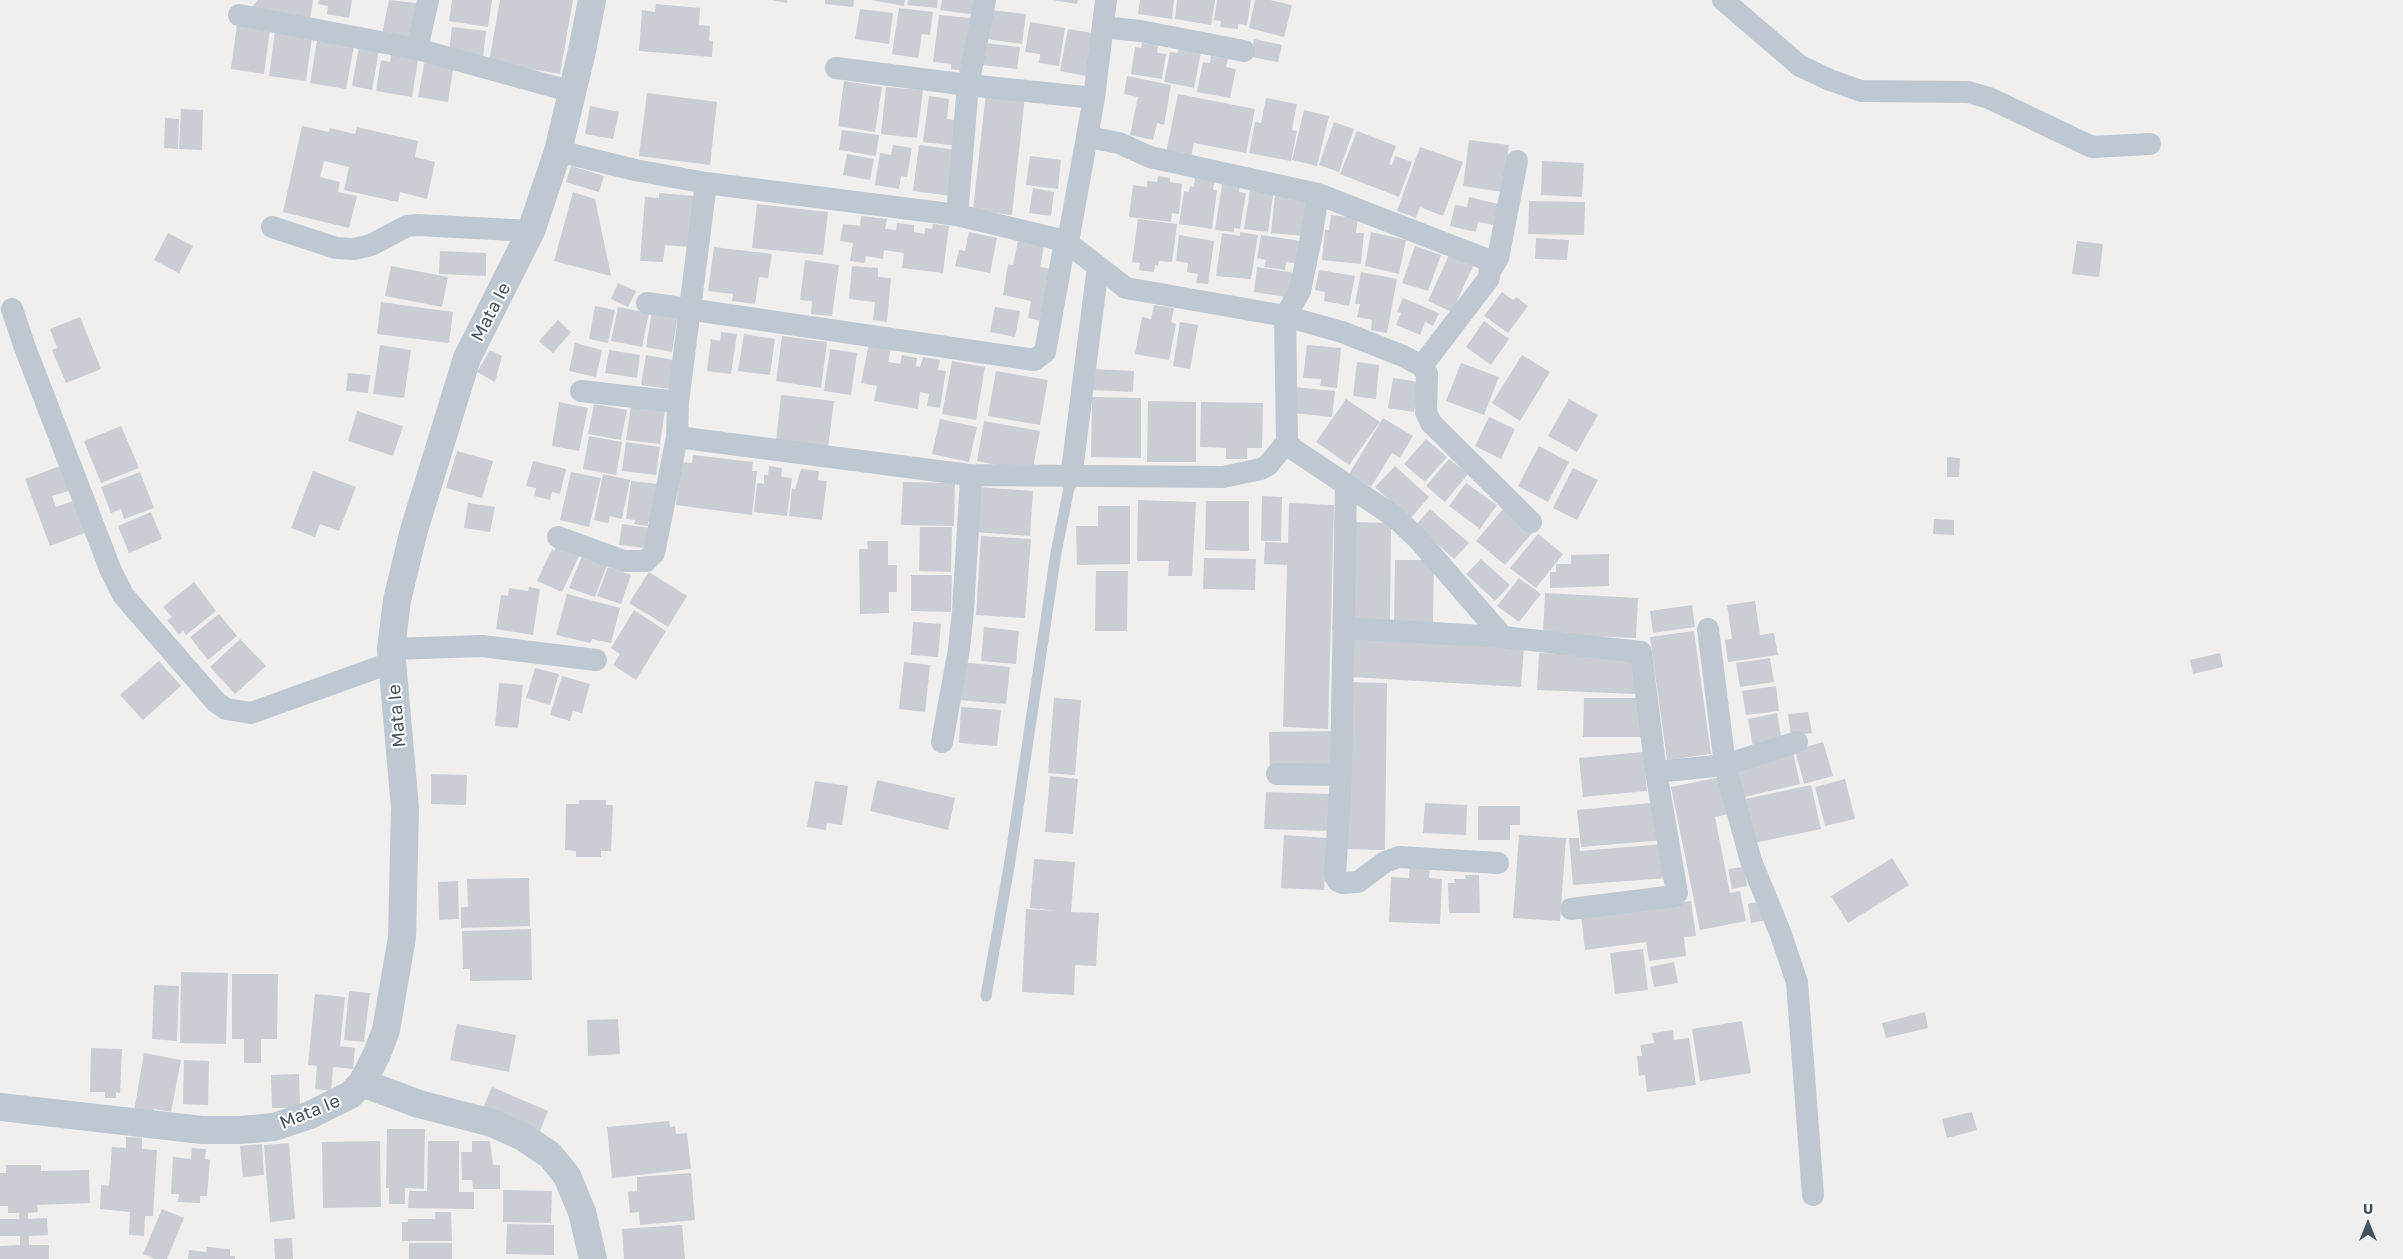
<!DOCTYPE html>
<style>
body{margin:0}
#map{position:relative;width:2403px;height:1259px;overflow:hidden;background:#f1eeee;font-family:"Golos Text",sans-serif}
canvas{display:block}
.north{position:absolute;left:2343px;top:1199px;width:50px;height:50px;-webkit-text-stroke:4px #fff;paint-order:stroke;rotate:0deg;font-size:14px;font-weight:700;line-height:20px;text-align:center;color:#44515e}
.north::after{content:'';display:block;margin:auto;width:18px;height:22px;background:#44515e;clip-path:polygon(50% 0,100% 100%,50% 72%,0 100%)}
</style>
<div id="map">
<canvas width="2403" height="1259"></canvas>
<div class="north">U</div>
</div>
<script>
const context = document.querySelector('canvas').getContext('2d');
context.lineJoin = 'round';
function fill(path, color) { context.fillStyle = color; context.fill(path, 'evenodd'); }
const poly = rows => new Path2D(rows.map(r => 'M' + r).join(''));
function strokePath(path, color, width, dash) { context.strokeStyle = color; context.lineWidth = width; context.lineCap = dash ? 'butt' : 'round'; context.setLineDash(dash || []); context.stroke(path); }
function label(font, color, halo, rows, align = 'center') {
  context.font = font + ' "Golos Text",sans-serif'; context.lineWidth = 4; context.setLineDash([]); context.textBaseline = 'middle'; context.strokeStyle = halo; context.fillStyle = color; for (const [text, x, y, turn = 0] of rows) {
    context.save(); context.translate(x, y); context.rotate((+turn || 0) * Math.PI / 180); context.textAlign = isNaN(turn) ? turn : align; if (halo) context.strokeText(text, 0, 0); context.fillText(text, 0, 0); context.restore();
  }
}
const building = poly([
 [258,0,313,0,310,19,251,8],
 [319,0,352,0,349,18,327,14,328,6,318,4],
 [389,0,424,4,416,41,382,34],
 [452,0,492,0,488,27,449,21],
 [500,0,573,0,560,74,489,62],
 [772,0,787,0,787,3],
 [825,0,854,0,853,7,825,4],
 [871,0,905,0,904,6],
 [908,0,938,0,937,8,907,5],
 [942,0,979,0,977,15,940,10],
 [1053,0,1078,0,1077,4],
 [1140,0,1174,0,1172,19,1138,14],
 [1177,0,1215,0,1211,25,1175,19],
 [1217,0,1251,0,1247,25,1238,24,1238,29,1220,27,1221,21,1214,20],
 [1255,0,1270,0,1292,5,1284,37,1249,28],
 [656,4,700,8,699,25,710,26,709,40,713,41,712,57,639,51,642,10,655,12],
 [899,8,933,12,930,35,922,34,918,58,892,54],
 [860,9,893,13,889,44,855,39],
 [991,10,1026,14,1022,44,987,39],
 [939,15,971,18,965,71,951,69,951,64,933,62],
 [1030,22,1065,28,1059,66,1039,63,1040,54,1025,52],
 [237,24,270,29,264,74,231,69],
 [452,27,486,31,483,58,449,53],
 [1068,29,1093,33,1086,76,1060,71],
 [275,31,312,37,306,81,269,76],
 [318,35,354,46,346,89,310,83],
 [1254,39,1282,45,1278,62,1251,57],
 [985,43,1020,47,1017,69,982,65],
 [1142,43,1158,45,1157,53,1166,54,1162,79,1131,74,1135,47,1141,48],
 [1180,43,1202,47,1194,88,1164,82,1170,52,1178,53],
 [359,47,379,50,372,90,352,86],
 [392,50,419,54,412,97,376,91,381,60,390,62],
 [1211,56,1228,59,1226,67,1236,69,1230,98,1197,92,1203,62,1210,63],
 [425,59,454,63,448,102,418,97],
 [1127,76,1171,85,1164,125,1157,123,1153,140,1130,135,1138,97,1124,94],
 [844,81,882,87,875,132,838,126],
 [886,87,923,90,917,138,881,134],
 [986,92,1025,96,1012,215,973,210],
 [647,93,717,102,710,165,639,156],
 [1178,94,1255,109,1246,153,1194,143,1191,158,1166,153],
 [929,96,949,99,947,119,961,121,958,146,923,142],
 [1266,98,1297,104,1292,130,1297,131,1291,161,1249,153,1255,122,1261,123],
 [590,106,619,112,613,139,585,134],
 [181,109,203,110,202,150,179,149],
 [1304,110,1329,116,1317,166,1292,160],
 [165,118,179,119,178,149,164,148],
 [1334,122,1354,129,1339,172,1319,165],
 [302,126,329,132,330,128,355,134,357,127,418,141,415,157,435,162,427,199,400,192,398,202,344,190,349,167,324,161,320,177,340,182,338,192,357,196,349,228,283,212],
 [842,130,879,135,876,156,839,150],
 [1357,131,1396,146,1389,164,1392,165,1395,156,1412,162,1399,197,1340,174],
 [1469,140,1509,145,1503,192,1463,186],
 [893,145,912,148,907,177,901,176,899,189,875,185,880,153,891,155],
 [919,145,957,150,951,196,913,191],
 [1420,147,1463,162,1443,216,1420,207,1416,218,1397,211],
 [847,154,874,159,870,180,843,175],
 [1030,156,1061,160,1058,189,1026,185],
 [1542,161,1584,163,1582,197,1541,195],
 [571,166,604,176,599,192,566,182],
 [1158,176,1170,178,1170,182,1182,184,1179,214,1172,213,1171,222,1129,217,1133,185,1147,187,1147,181,1157,182],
 [1195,177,1215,180,1213,190,1217,190,1212,229,1179,224,1184,191,1189,192,1190,186,1194,187],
 [1223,178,1241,180,1239,192,1246,193,1240,229,1234,228,1234,232,1215,230],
 [1251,184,1274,188,1268,232,1244,229],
 [1033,188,1054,192,1051,216,1029,213],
 [573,192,595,199,611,276,554,261],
 [659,193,694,196,690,247,665,245,663,262,640,261,645,197,659,198],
 [1275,194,1307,197,1302,236,1271,233],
 [1469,197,1498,204,1494,225,1478,222,1476,232,1450,226,1455,205,1467,207],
 [1529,201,1585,202,1584,235,1528,234],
 [757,204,828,212,823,255,752,248],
 [1331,215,1358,218,1356,233,1364,233,1361,264,1322,260,1325,230,1329,230],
 [861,216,887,219,885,229,896,230,897,223,914,225,914,232,925,234,925,228,932,229,933,224,949,226,943,273,902,268,904,253,884,250,883,259,866,256,865,263,850,261,853,243,840,241,843,224,860,226],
 [1138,219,1177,224,1172,262,1159,261,1158,266,1155,265,1154,272,1139,270,1140,263,1132,262],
 [969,232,997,238,990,273,955,266,959,250,965,251],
 [1240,232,1258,235,1251,279,1216,276,1222,233,1240,236],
 [1371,232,1406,240,1399,274,1365,266],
 [168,233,193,246,179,273,154,260],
 [1179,235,1214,241,1208,284,1196,283,1198,274,1187,272,1188,263,1176,261],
 [1261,235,1301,241,1298,264,1286,262,1285,270,1264,267,1266,260,1257,258],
 [1536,238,1569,240,1567,260,1535,259],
 [1018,241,1044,246,1040,267,1056,270,1046,322,1028,318,1031,301,1003,295,1008,264,1013,265],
 [2077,241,2103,244,2099,277,2072,274],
 [1415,246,1441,255,1428,291,1402,283],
 [714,247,772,254,768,278,759,277,755,304,732,301,733,294,708,291],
 [440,251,486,253,486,276,439,274],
 [1449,255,1473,266,1452,312,1428,301],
 [805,260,839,265,832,316,811,314,812,301,800,300],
 [391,266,448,277,442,307,385,296],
 [852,266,878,268,878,277,891,278,887,322,873,320,875,302,849,299],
 [1257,267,1296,273,1293,298,1254,292],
 [1319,270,1355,276,1349,306,1324,301,1325,292,1315,290],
 [1361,272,1397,279,1387,333,1371,330,1372,320,1357,317,1360,304,1355,304],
 [618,283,636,291,628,307,611,299],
 [1502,292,1513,300,1516,297,1528,306,1508,333,1484,316],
 [1403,298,1439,313,1433,326,1425,322,1420,335,1396,325,1401,313,1397,312],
 [381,302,453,312,449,343,377,334],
 [1154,305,1174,308,1171,322,1176,324,1169,360,1135,354,1142,317,1151,319],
 [595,306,615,310,608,343,589,339],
 [618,307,649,313,642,347,611,341],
 [995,307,1020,311,1015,337,990,332],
 [652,311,678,315,672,352,646,347],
 [80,317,101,369,66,383,52,350,57,348,50,329],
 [558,320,571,332,553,353,539,341],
 [1484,321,1509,339,1491,365,1466,347],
 [1180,322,1198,325,1190,369,1173,366],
 [721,332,737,334,731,374,707,371,711,339,720,341],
 [744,334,775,339,770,375,738,371],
 [782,336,827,342,821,388,776,381],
 [575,343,602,350,596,377,569,371],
 [869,344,891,348,888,362,900,364,902,355,917,358,916,366,920,367,923,357,940,360,938,370,946,371,940,408,927,406,929,394,920,392,918,409,874,401,877,386,861,383],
 [380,345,411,350,404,398,373,394],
 [1307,345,1341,348,1337,388,1320,386,1321,379,1303,378],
 [830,349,857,353,851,395,824,391],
 [490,350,502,356,495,382,477,372],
 [609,350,640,355,637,378,605,373],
 [646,355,674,360,670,389,641,385],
 [1522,355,1550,372,1520,421,1492,403],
 [952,361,985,367,976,420,942,414],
 [1357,362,1379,365,1376,399,1353,396],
 [1461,363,1499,377,1484,415,1446,401],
 [1093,369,1134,371,1133,392,1092,390],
 [996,371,1048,380,1040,425,988,416],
 [348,373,370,375,368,393,346,391],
 [1393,378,1419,382,1414,412,1388,408],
 [1295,387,1335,391,1332,417,1293,413],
 [781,395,834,401,828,447,776,441],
 [1092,397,1141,398,1141,458,1091,457],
 [1346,399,1380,422,1349,465,1316,442],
 [1569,399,1598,415,1577,452,1548,436],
 [1148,401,1196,402,1196,462,1147,462],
 [559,402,588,408,579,451,552,446],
 [1201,402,1263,403,1262,448,1247,448,1247,459,1226,459,1226,448,1200,447],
 [594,404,627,410,621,440,588,434],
 [631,406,665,410,660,444,626,440],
 [357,411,403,426,393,456,348,441],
 [1489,417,1515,429,1501,459,1475,446],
 [1383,418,1413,436,1400,458,1392,453,1371,487,1349,474],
 [940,419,977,427,969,462,932,454],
 [984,421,1040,431,1032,472,977,461],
 [121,426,139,468,101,483,84,441],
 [589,436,622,442,616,475,583,469],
 [1426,439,1447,457,1425,482,1404,464],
 [626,442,660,447,656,475,622,471],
 [1539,446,1569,462,1548,502,1518,486],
 [457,451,493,461,482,498,446,488],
 [693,455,753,462,752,471,757,471,752,515,676,505,681,462,692,463],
 [1947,457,1960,458,1959,477,1947,477],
 [1449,459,1468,474,1445,502,1426,486],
 [533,461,566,469,560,494,552,492,550,500,534,496,536,488,526,486],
 [60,466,69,491,52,496,56,507,73,501,85,533,50,546,25,479],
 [769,466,782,468,781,477,792,478,787,516,754,512,757,483,764,484,764,475,768,475],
 [1395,466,1429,497,1410,519,1375,487],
 [1573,468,1598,480,1577,520,1553,508],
 [801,469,819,471,818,480,827,481,822,520,789,516,792,488,795,489],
 [313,471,356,487,339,531,320,524,315,537,291,528],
 [140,472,154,508,124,519,121,509,111,513,101,487],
 [571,472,601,478,589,527,560,520],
 [603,474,630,480,622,519,610,516,608,523,594,520],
 [631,481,658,484,653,522,648,522,648,526,634,524,635,520,626,519],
 [903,482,955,483,954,526,901,525],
 [1466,483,1497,505,1480,529,1449,506],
 [977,487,1033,491,1030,536,974,532],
 [1262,496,1282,497,1281,541,1261,541],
 [1138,500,1196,502,1192,576,1168,576,1169,561,1137,561],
 [1206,501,1249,501,1249,551,1205,550],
 [468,503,495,507,490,532,464,528],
 [1289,503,1334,505,1328,729,1283,727,1287,565,1264,564,1265,542,1288,543],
 [1098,506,1130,506,1130,564,1077,565,1076,526,1098,526],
 [1504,508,1533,532,1505,565,1476,541],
 [1430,509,1469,543,1454,559,1416,525],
 [151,512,162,539,129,553,118,526],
 [1934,519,1954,520,1954,535,1933,534],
 [1352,522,1391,523,1390,620,1350,619],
 [622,524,650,528,647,548,619,545],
 [920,527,952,527,951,572,919,571],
 [1538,534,1563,554,1536,588,1510,568],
 [981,536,1031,539,1025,618,976,615],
 [867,541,888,541,888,565,897,565,897,592,889,592,889,613,860,614,859,549,868,549],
 [556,546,579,556,562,592,537,581,552,549,554,551],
 [1609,554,1609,586,1550,588,1550,572,1556,572,1556,564,1571,564,1571,555],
 [582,556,607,565,595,597,569,588],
 [1204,558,1256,559,1255,590,1203,589],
 [1481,559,1510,585,1495,601,1466,574],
 [1395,560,1434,560,1433,622,1394,622],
 [608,567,631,575,621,604,597,596],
 [1096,571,1128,571,1127,631,1095,631],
 [649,572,687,596,668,627,629,603],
 [911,575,952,575,951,612,911,611],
 [1519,578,1541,594,1519,622,1497,606],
 [194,582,216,611,186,635,183,631,179,635,167,620,172,617,163,607],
 [529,587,540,589,533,635,496,629,501,595,508,596,509,588,528,591],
 [1545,593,1638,598,1636,638,1543,634],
 [567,594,620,608,611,643,592,639,590,643,556,635],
 [1755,601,1760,635,1774,633,1778,655,1728,662,1725,640,1732,639,1727,605],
 [1692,605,1695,627,1653,633,1650,611],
 [634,610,666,631,636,680,613,665,620,654,611,648],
 [219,614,237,636,208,660,190,637],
 [913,622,941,624,938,657,911,655],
 [984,627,1019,631,1016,664,981,661],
 [1694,631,1711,754,1667,760,1650,637],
 [1353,638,1524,647,1521,687,1351,677],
 [240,639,266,666,235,694,210,667],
 [1539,653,1637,657,1636,694,1537,690],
 [2220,653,2223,667,2193,674,2190,660],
 [1770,658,1774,682,1740,687,1736,663],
 [159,661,181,686,143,720,120,695],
 [904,662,930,665,925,712,899,709],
 [961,662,1010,667,1006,704,958,700],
 [535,668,559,674,550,705,526,698],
 [562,676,590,684,582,713,573,711,570,721,550,715],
 [1347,682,1387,683,1385,850,1345,849],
 [499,683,523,685,518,728,495,726],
 [1776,686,1779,711,1746,715,1742,691],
 [1054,698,1081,700,1075,775,1048,773],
 [1584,698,1642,698,1642,737,1583,737],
 [961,707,1001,710,997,746,959,743],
 [1808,712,1812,733,1791,736,1788,714],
 [1777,713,1782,742,1753,747,1748,719],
 [1335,731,1335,770,1270,771,1269,732],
 [1823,742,1833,776,1804,784,1795,750],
 [1643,752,1647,791,1583,797,1579,758],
 [1793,752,1800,784,1740,798,1732,766],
 [431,774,467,775,466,805,431,804],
 [1050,776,1078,779,1073,834,1045,832],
 [1726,776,1734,813,1715,817,1730,893,1740,891,1746,921,1700,930,1671,787],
 [1845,779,1855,819,1825,826,1815,787],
 [877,780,955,798,948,830,870,811],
 [815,781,848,786,842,825,827,823,826,830,807,827],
 [1811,785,1821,829,1749,844,1740,800],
 [1266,792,1330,794,1329,831,1264,829],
 [579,800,606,800,606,805,613,805,611,851,601,851,601,857,576,857,576,851,565,850,566,804,579,804],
 [1661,802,1664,840,1581,847,1577,810],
 [1425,803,1467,805,1466,835,1423,833],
 [1478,806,1520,806,1520,825,1510,825,1510,840,1478,840],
 [1284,835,1327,838,1324,890,1281,888],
 [1519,835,1566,838,1560,921,1513,918],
 [1569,838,1579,838,1580,851,1664,844,1667,878,1573,885],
 [1892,858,1909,885,1848,923,1831,896],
 [1034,859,1075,862,1071,912,1099,913,1096,966,1075,965,1074,995,1022,992,1026,909,1057,911,1030,908],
 [1410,865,1430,866,1429,878,1442,879,1440,924,1389,922,1391,877,1409,878],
 [1744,867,1747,886,1732,889,1728,869],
 [1465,875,1479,875,1480,913,1449,913,1448,883,1455,883,1454,879,1466,879],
 [529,878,530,926,461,928,461,907,468,907,467,879],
 [458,881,459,919,439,920,438,882],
 [1691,901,1696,936,1684,937,1686,956,1649,961,1646,942,1585,950,1581,915],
 [1762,901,1766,920,1751,923,1748,904],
 [531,929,532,980,470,981,470,969,463,969,462,931],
 [1643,949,1648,990,1615,994,1610,953],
 [1674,962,1678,983,1654,987,1650,967],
 [181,972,228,973,226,1044,180,1043],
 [232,974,278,974,277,1039,261,1039,261,1063,244,1063,244,1039,232,1039],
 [154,985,179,986,177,1041,152,1039],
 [349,991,370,993,364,1042,344,1040],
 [315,994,345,997,340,1046,355,1048,353,1069,333,1067,331,1091,315,1089,317,1066,308,1065],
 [1925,1012,1928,1028,1886,1038,1882,1023],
 [618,1019,620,1054,588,1056,587,1020],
 [1742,1021,1751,1073,1700,1081,1692,1029],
 [457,1024,516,1035,509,1072,450,1060],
 [1673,1030,1674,1040,1689,1038,1696,1085,1647,1092,1645,1075,1639,1076,1637,1056,1642,1056,1640,1045,1654,1043,1652,1033],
 [91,1048,122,1049,120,1093,116,1092,116,1098,105,1098,105,1092,90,1092],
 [144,1053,181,1060,171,1112,154,1109,153,1114,134,1111],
 [184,1060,209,1061,208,1105,183,1104],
 [299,1074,300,1108,272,1108,271,1075],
 [492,1087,548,1111,540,1131,483,1108],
 [1972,1112,1977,1130,1947,1138,1942,1119],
 [669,1121,670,1127,675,1126,676,1134,687,1133,691,1169,612,1178,607,1127],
 [387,1129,425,1129,424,1189,405,1188,405,1204,389,1204,389,1188,386,1188],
 [126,1137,142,1138,142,1149,157,1150,153,1216,145,1216,144,1236,129,1235,130,1212,100,1209,101,1185,109,1186,112,1147,126,1148],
 [380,1141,381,1207,323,1208,322,1142],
 [428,1141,459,1141,459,1192,474,1192,474,1209,408,1208,409,1191,427,1191],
 [472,1141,490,1141,493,1165,500,1165,500,1189,473,1189,472,1180,462,1180,461,1152,472,1152],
 [289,1143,295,1219,270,1222,264,1145],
 [262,1144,264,1175,243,1177,240,1146],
 [192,1148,206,1149,205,1159,210,1160,207,1196,200,1196,200,1203,178,1202,179,1194,171,1194,173,1157,191,1159],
 [6,1165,41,1165,41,1171,89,1170,90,1203,37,1205,38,1212,28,1213,28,1219,47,1218,48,1235,29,1236,29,1245,49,1245,49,1259,0,1259,0,1246,20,1245,20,1236,0,1236,0,1219,19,1219,19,1213,8,1213,8,1206,0,1206,0,1173,6,1173],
 [691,1173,695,1220,640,1225,639,1212,630,1213,628,1192,637,1191,637,1177],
 [503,1190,552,1191,551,1223,503,1222],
 [162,1209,184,1218,167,1259,155,1259,143,1254],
 [435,1212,451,1212,452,1241,402,1241,402,1222,408,1222,408,1219,435,1219],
 [507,1224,554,1225,554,1255,506,1254],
 [682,1225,685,1259,624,1259,622,1229],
 [292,1238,293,1259,275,1259,274,1239],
 [409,1243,452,1243,452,1259,409,1259],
 [207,1247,230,1249,230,1256,235,1256,235,1259,188,1259,189,1250,206,1252]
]);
const service = poly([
 [986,996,1010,861,1056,553,1071,478]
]);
const minor = poly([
 [1723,0,1800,66,1830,80,1861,91,1968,92,1989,98,2092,147,2150,144],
 [239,15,417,49,573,92],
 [1103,27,1140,31,1244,51],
 [417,49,428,0],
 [836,68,968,85,1094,98],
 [1088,137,1119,143,1150,157,1318,194,1312,233,1300,291,1285,316,1342,332,1403,356,1422,366,1427,374,1426,412,1431,423,1531,522],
 [558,151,635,170,706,183,957,215,1065,241,1126,288,1285,316,1287,442,1293,449,1395,517,1419,540,1503,637,1641,652,1656,772,1677,893,1675,896,1571,909],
 [1318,194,1488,260,1490,265,1489,278,1422,366],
 [957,215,968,85,985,0],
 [272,227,336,248,354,249,371,245,407,226,418,225,531,231],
 [1068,242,1094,98,1106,0],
 [1490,271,1498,258,1517,161],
 [647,303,1034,360,1045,352,1065,241],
 [12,309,24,345,111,571,123,595,216,702,226,709,251,713,393,662],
 [581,391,678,402],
 [677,437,969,475,971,479,963,610,959,649,942,742],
 [969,475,1223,477,1261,469,1268,465,1287,442],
 [1071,478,1098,267],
 [1346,484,1341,775,1335,876,1338,881,1342,883,1358,882,1385,862,1399,857,1498,863],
 [558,537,624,561,646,561,654,553,677,437,678,402,706,183],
 [1343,628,1503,637],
 [1708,629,1725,765,1751,861,1780,932,1797,982,1813,1195],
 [391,649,482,646,596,660],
 [1656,772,1725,765,1797,742],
 [1277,774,1341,775]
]);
const tertiary = poly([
 [362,1083,419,1104,492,1123,523,1137,550,1155,567,1176,582,1212,593,1259],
 [0,1107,202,1130,241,1130,274,1127,310,1115,350,1095,362,1083,377,1054,386,1030,402,937,405,808,391,649,397,600,414,530,467,358,531,231,558,151,582,51,592,0]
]);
const streetNames = [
 ["Mata Ie",491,312,-62],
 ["Mata Ie",397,716,-95],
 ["Mata Ie",310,1112,-22]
];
fill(building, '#cacdd4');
strokePath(service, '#bdc8d2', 11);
strokePath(minor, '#bdc8d2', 22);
strokePath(tertiary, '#bdc8d2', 28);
label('18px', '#44515e', '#fff', streetNames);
</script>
